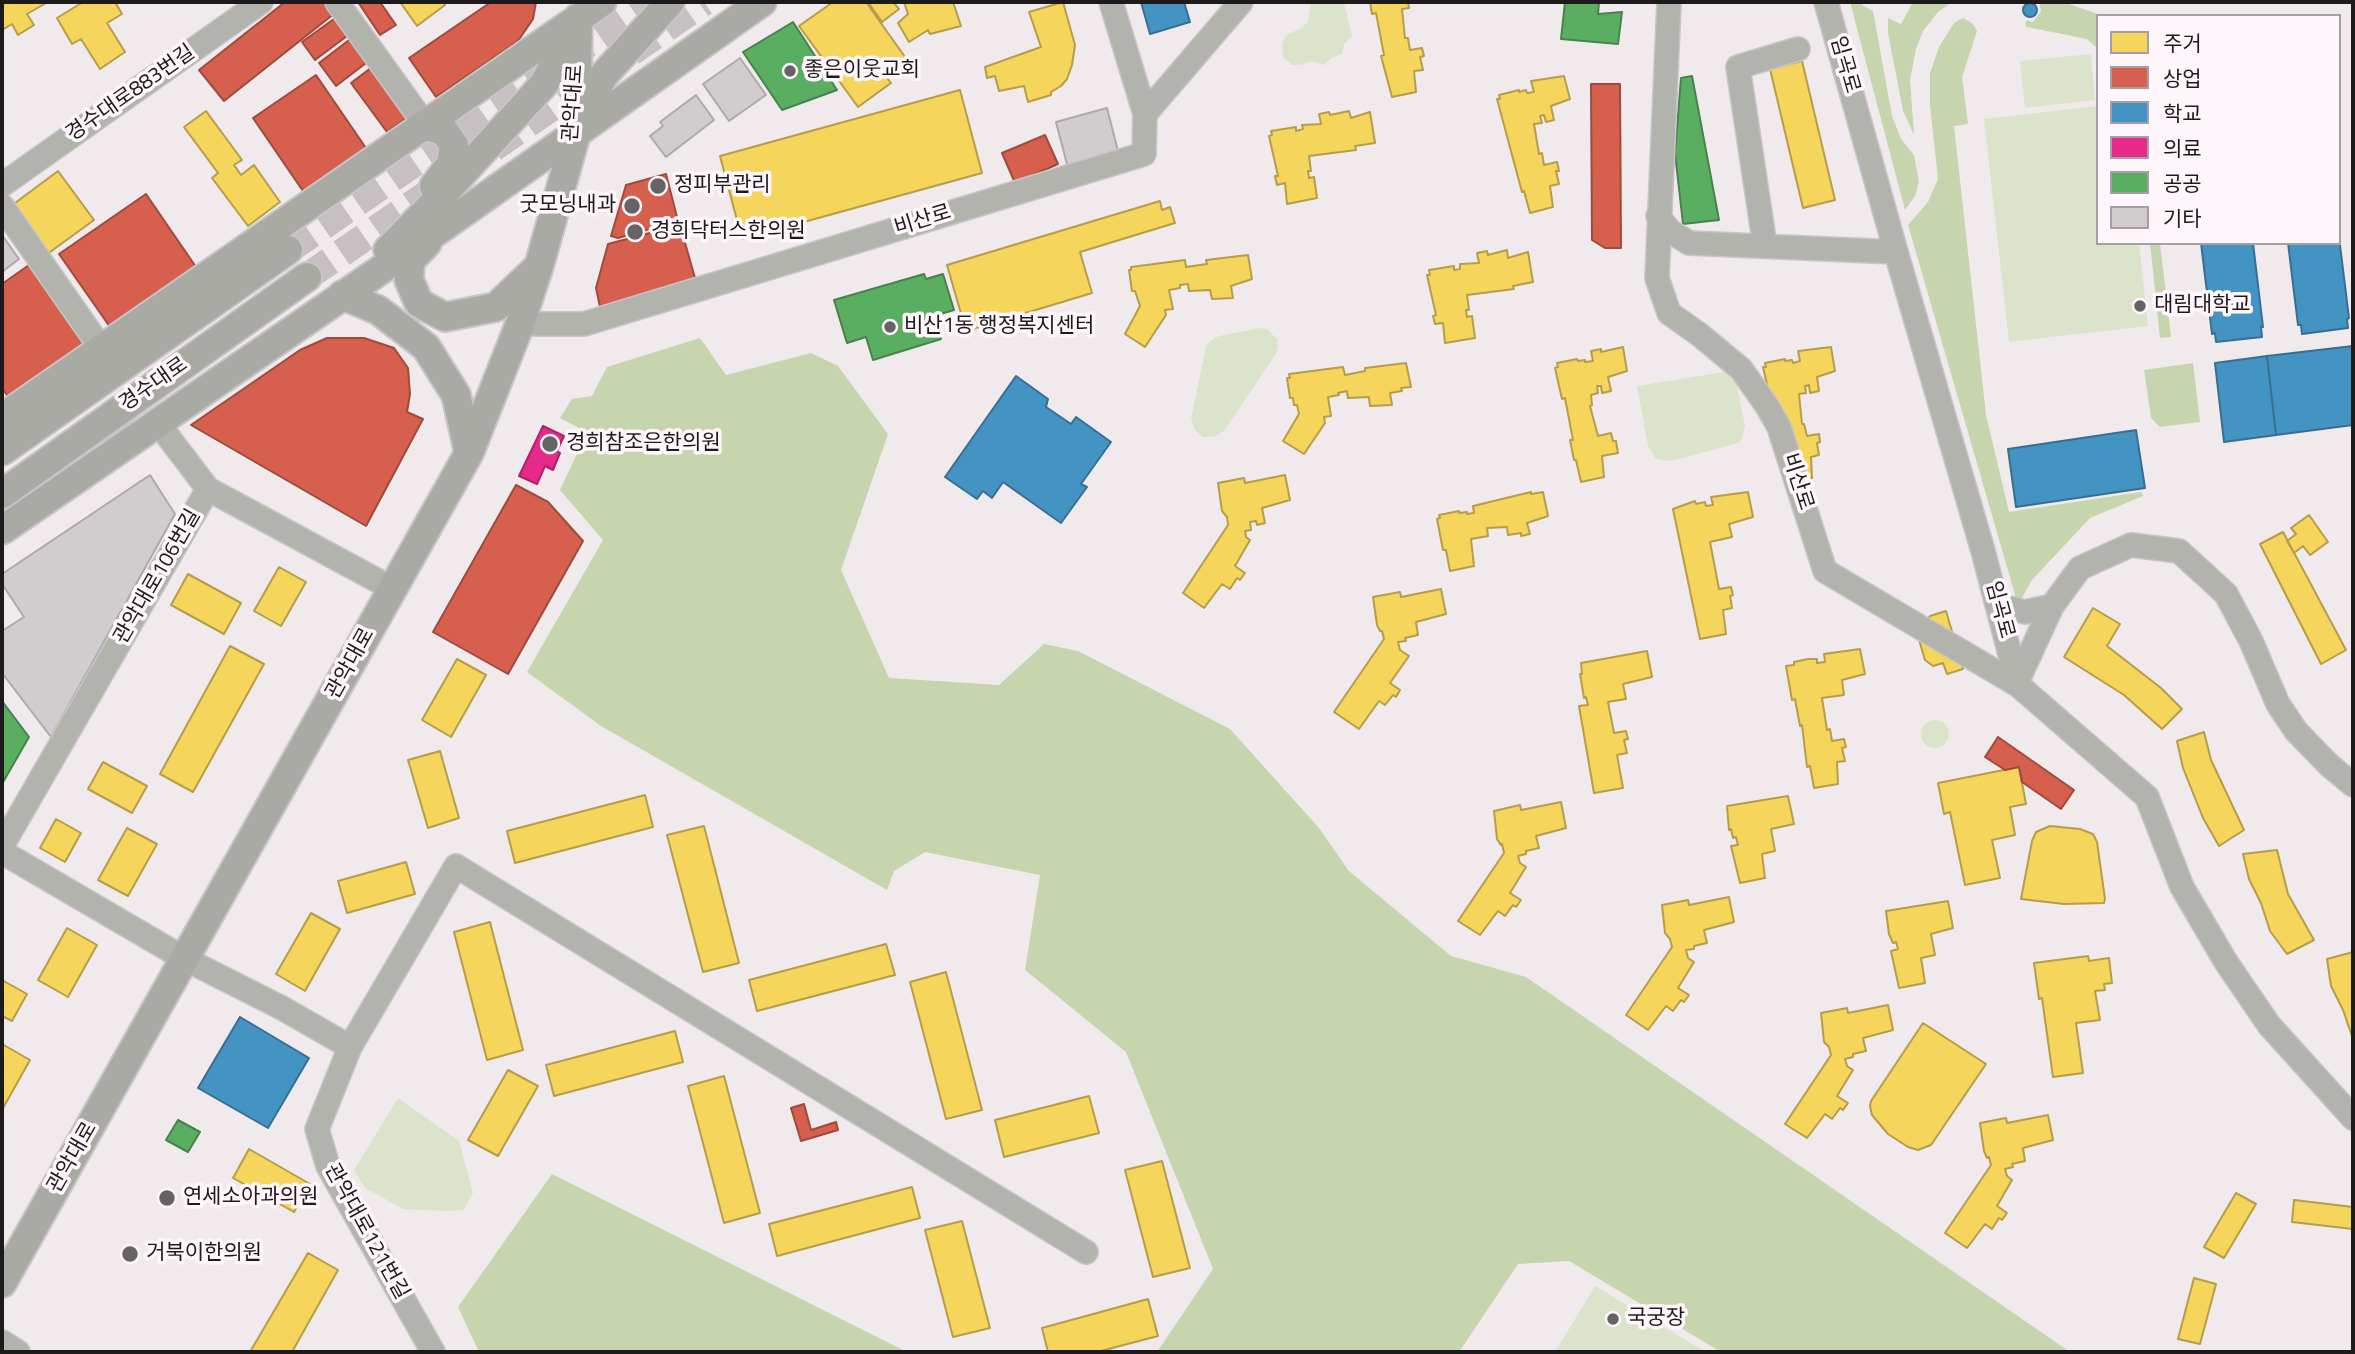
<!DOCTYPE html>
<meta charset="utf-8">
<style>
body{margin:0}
#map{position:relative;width:2355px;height:1354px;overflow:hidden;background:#f0eaed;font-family:"Titillium Web","Noto Sans KR",sans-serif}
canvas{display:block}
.frame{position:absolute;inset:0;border:4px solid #1d1a1c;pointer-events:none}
.legend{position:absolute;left:2096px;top:14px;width:245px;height:231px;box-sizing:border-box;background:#fff6fb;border:2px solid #a59ea2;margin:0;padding:9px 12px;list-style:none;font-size:21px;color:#1d1a1c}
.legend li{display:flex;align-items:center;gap:14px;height:35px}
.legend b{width:35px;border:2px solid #a59ea2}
</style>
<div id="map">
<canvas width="2355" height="1354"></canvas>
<div class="frame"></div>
<ul class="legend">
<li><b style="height:19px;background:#f6d55c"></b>주거</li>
<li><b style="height:19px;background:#d6604d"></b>상업</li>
<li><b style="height:19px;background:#4393c3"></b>학교</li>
<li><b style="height:19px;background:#e7298a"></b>의료</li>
<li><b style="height:19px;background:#5aae61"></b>공공</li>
<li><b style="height:19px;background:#d1cdcf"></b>기타</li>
</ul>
</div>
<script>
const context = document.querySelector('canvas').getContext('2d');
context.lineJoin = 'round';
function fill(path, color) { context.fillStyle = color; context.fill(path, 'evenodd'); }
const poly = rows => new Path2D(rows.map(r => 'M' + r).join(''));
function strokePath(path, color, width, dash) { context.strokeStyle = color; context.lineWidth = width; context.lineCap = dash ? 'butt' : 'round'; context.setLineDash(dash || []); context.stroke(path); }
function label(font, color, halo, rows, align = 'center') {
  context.font = font + ' "Titillium Web","Noto Sans KR",sans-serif'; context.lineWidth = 7; context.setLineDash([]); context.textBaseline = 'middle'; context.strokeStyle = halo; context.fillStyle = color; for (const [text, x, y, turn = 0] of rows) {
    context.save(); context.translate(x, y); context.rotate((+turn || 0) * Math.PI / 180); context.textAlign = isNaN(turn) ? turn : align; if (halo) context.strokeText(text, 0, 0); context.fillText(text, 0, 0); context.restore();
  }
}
const green = poly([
 [1311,2,1344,2,1352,36,1344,44,1342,54,1331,58,1324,65,1311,61,1302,65,1292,65,1283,57,1282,43,1288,34,1302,28,1308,21],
 [2091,54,2095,100,2025,108,2020,61],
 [2098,106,2098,243,2139,243,2148,326,2009,342,1984,119],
 [1260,328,1267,329,1277,339,1278,348,1275,355,1224,431,1214,437,1203,437,1195,430,1191,419,1206,347,1210,341,1219,336],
 [1724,372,1735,375,1745,426,1741,441,1735,444,1671,461,1656,459,1648,446,1637,386],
 '1921 734a14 14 0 1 1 28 0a14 14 0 1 1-28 0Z',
 [398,1098,459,1141,473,1193,464,1210,446,1211,403,1209,365,1188,354,1170],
 [1595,1286,1706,1352,1555,1352]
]);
const forest = poly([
 [1850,2,1863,2,1862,5,1873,11,1892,116,1901,139,1914,155,1919,182,1915,196,1905,210],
 [1913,2,1952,2,1938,12,1923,31,1916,49,1910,80,1914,135,1903,111,1888,33,1888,18,1901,24],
 [2039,2,2063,2,2104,16,2098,16,2098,49,2087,39,2027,27,2025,24,2027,20,2033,22,2041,11],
 [1963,18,1972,23,1977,31,1962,77,1968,124,1954,126,1986,415,2009,512,2141,492,2143,496,2090,518,2032,580,2018,605,1908,225,1928,202,1938,179,1930,106,1930,73,1939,47,1954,23],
 [2150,243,2160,243,2171,337,2160,338],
 [700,338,726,375,811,353,838,366,888,434,841,570,889,678,999,685,1044,644,1078,651,1230,729,1319,828,1349,871,1451,956,1526,977,2070,1352,1721,1352,1569,1261,1518,1264,1459,1352,1157,1352,1213,1269,1126,1052,1025,970,1040,875,925,852,894,871,887,890,601,726,527,672,603,540,560,490,587,432,560,418,572,399,592,396,607,367],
 [2193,363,2200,422,2160,427,2151,418,2144,370],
 [552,1174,907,1352,479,1352,458,1307]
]);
const homes = poly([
 [2,2,45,2,46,3,27,14,34,25,18,35,12,24,2,30,2,2],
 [83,2,115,2,122,14,107,23,125,52,100,69,81,39,72,44,57,18,83,2],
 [400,2,443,2,445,5,417,26,400,2],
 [833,2,866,2,905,57,883,73,891,83,858,107,799,26,833,2],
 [868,2,893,2,899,9,882,22,868,2],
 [904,2,953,2,961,26,930,34,928,30,909,42,898,23,908,14,904,2],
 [1063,2,1075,45,1072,65,1067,79,1061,86,1051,92,1051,95,1028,102,1024,86,999,91,995,76,987,78,985,67,1041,47,1029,12,1063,2],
 [1370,2,1408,2,1409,8,1402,9,1405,38,1408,38,1410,50,1422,48,1424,56,1420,57,1423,70,1414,71,1416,92,1392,97,1381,56,1384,55,1376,13,1372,14,1370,2],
 [1802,61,1835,200,1803,208,1770,69,1802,61],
 [1564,76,1570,99,1551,106,1554,120,1546,122,1544,115,1540,116,1542,123,1534,124,1539,154,1542,153,1544,165,1557,162,1559,171,1556,171,1559,184,1550,186,1553,207,1530,213,1524,191,1522,192,1497,99,1500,99,1499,95,1519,90,1519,92,1526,90,1527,93,1534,92,1531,81,1564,76],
 [960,90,982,173,742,239,720,156,960,90],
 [206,111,242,160,234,165,241,175,254,165,280,202,248,226,212,178,218,173,184,127,206,111],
 [1349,111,1351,118,1370,112,1375,143,1355,146,1356,150,1309,156,1311,171,1308,171,1309,178,1314,177,1317,198,1287,204,1285,183,1277,185,1275,176,1278,176,1269,136,1272,135,1271,131,1296,127,1296,131,1303,129,1302,125,1321,124,1319,114,1329,112,1330,115,1349,111],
 [58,171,94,220,46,255,11,206,58,171],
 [1160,201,1162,210,1170,207,1175,223,1080,252,1092,293,966,331,947,265,1160,201],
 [1507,250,1508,258,1528,252,1533,282,1513,286,1514,289,1467,295,1469,310,1466,310,1467,317,1472,316,1475,338,1445,343,1443,323,1435,324,1433,316,1436,315,1427,275,1430,275,1429,270,1454,266,1454,270,1460,269,1460,264,1479,263,1477,253,1487,251,1488,255,1507,250],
 [1248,255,1252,279,1231,286,1233,298,1212,299,1210,290,1189,291,1188,284,1180,285,1180,288,1169,290,1173,309,1165,310,1166,315,1145,347,1125,334,1140,306,1135,291,1132,291,1129,270,1131,270,1131,267,1185,260,1186,267,1207,264,1206,260,1248,255],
 [1623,347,1627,371,1608,377,1611,391,1602,393,1601,386,1597,386,1598,393,1591,395,1592,405,1590,406,1598,436,1611,433,1613,441,1616,441,1618,453,1602,456,1604,477,1581,482,1576,460,1574,460,1570,440,1573,440,1565,398,1562,399,1555,368,1558,367,1557,363,1577,359,1578,361,1585,360,1585,362,1593,361,1591,351,1601,349,1601,352,1623,347],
 [1831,347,1835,371,1817,377,1819,391,1810,393,1809,385,1805,386,1806,393,1799,394,1802,424,1804,424,1807,436,1819,434,1820,442,1817,443,1819,455,1811,457,1812,478,1789,482,1763,367,1766,367,1765,363,1785,359,1785,361,1792,360,1793,363,1800,361,1798,351,1831,347],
 [1406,363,1411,387,1401,388,1402,391,1390,393,1392,405,1370,406,1369,397,1348,398,1347,391,1338,393,1339,395,1328,397,1331,416,1324,417,1325,423,1304,454,1283,441,1299,414,1297,405,1294,405,1293,398,1290,398,1287,378,1290,378,1289,374,1343,367,1345,375,1365,371,1365,368,1406,363],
 [1285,475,1290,500,1262,508,1265,523,1257,525,1256,521,1250,522,1251,530,1245,531,1246,537,1250,540,1235,566,1245,573,1240,580,1237,578,1230,589,1222,584,1204,608,1183,593,1228,525,1227,517,1222,511,1218,483,1244,478,1245,483,1285,475],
 [1531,492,1531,494,1543,492,1548,516,1527,523,1530,534,1521,536,1521,533,1508,535,1507,527,1487,528,1488,536,1471,539,1474,566,1450,571,1446,550,1443,550,1437,519,1440,518,1439,515,1459,511,1459,513,1467,512,1467,514,1474,513,1473,506,1531,492],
 [1748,492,1753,517,1729,524,1732,537,1710,542,1719,589,1731,587,1733,595,1730,596,1732,608,1723,610,1726,634,1700,639,1673,509,1695,501,1696,504,1705,502,1706,506,1713,505,1711,497,1748,492],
 [2309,515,2328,542,2310,555,2303,546,2294,553,2287,541,2296,534,2291,528,2309,515],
 [2283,532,2346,650,2321,664,2260,544,2283,532],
 [279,567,306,582,281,626,254,611,279,567],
 [188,574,241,603,224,634,171,605,188,574],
 [1441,589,1446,614,1416,622,1418,635,1405,638,1406,641,1398,642,1400,650,1409,656,1390,683,1400,690,1396,697,1393,695,1385,705,1379,701,1359,729,1334,712,1384,639,1382,631,1380,631,1377,625,1373,597,1400,592,1401,597,1441,589],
 [2093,608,2120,624,2107,646,2161,688,2182,709,2162,729,2124,695,2064,657,2093,608],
 [1946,611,1963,669,1947,674,1943,663,1933,666,1925,660,1917,633,1930,616,1946,611],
 [230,646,264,664,193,792,160,774,230,646],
 [1860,649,1865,674,1842,680,1844,695,1822,698,1827,730,1830,729,1832,741,1844,739,1846,747,1842,748,1845,761,1837,762,1838,784,1814,788,1810,766,1807,767,1802,725,1800,726,1795,699,1792,700,1786,666,1794,665,1794,662,1808,659,1817,659,1817,663,1825,662,1824,654,1860,649],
 [1647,651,1652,677,1623,684,1626,699,1608,702,1614,733,1626,731,1628,739,1624,740,1627,753,1617,755,1623,788,1594,793,1579,706,1588,705,1586,697,1584,698,1580,674,1582,674,1581,663,1647,651],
 [457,659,486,675,451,737,422,720,457,659],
 [2204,732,2211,760,2244,830,2219,846,2203,818,2183,768,2177,741,2204,732],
 [440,751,459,818,428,828,408,760,440,751],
 [103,762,147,786,132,813,88,789,103,762],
 [2019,767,2026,804,2010,807,2015,835,1992,840,2000,878,1965,885,1950,812,1944,814,1938,783,2019,767],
 [645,795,653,827,515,863,507,831,645,795],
 [1788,796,1794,824,1771,829,1775,851,1762,854,1765,878,1740,883,1731,846,1738,845,1736,837,1733,838,1731,829,1729,830,1727,806,1788,796],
 [1561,802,1566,828,1536,836,1539,848,1526,851,1526,854,1518,856,1520,863,1526,867,1510,893,1521,900,1516,907,1513,905,1505,916,1498,911,1480,935,1458,921,1504,853,1502,844,1501,845,1497,839,1494,811,1520,805,1521,810,1561,802],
 [56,819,81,833,65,862,40,848,56,819],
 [704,826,739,963,703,972,667,835,704,826],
 [2050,826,2080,829,2093,834,2097,842,2105,899,2104,903,2064,904,2021,899,2032,841,2036,832,2050,826],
 [127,828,157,844,128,896,98,880,127,828],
 [2277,850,2288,894,2314,940,2287,954,2270,931,2261,903,2249,879,2243,854,2277,850],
 [406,862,415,894,347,913,338,881,406,862],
 [1729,897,1734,922,1704,930,1707,943,1694,946,1694,949,1686,950,1688,958,1694,962,1678,988,1689,995,1684,1002,1681,1000,1673,1011,1666,1006,1648,1030,1626,1015,1672,947,1670,939,1665,933,1662,905,1688,900,1689,905,1729,897],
 [1948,901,1953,928,1931,934,1935,955,1921,958,1925,983,1899,988,1891,951,1898,949,1896,942,1893,943,1889,934,1886,911,1948,901],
 [311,913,340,929,305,991,276,974,311,913],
 [490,922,523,1050,487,1060,454,932,490,922],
 [67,928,97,945,68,997,38,980,67,928],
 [886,944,895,975,757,1011,749,980,886,944],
 [2353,952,2353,1039,2343,1010,2331,986,2327,959,2353,952],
 [2088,956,2089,961,2109,958,2112,983,2104,984,2105,990,2095,991,2100,1020,2076,1023,2083,1073,2053,1077,2042,998,2039,999,2034,963,2088,956],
 [946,972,982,1110,946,1119,910,982,946,972],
 [2,980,27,994,12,1021,2,1016,2,980],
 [1888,1005,1893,1030,1863,1038,1866,1051,1853,1054,1853,1057,1845,1059,1847,1066,1853,1070,1837,1096,1848,1103,1843,1110,1840,1108,1832,1119,1825,1114,1807,1138,1785,1124,1831,1055,1829,1047,1824,1042,1821,1013,1847,1008,1848,1013,1888,1005],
 [1923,1023,1986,1064,1931,1145,1918,1150,1908,1147,1888,1134,1872,1115,1870,1106,1871,1101,1923,1023],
 [675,1031,683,1062,554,1096,546,1065,675,1031],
 [2,1044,30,1060,2,1110,2,1044],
 [508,1070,538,1086,498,1156,468,1140,508,1070],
 [724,1076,760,1213,724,1223,688,1086,724,1076],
 [1089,1096,1099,1133,1004,1157,995,1120,1089,1096],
 [2048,1115,2053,1140,2023,1148,2025,1161,2012,1164,2013,1167,2005,1169,2007,1176,2012,1180,1997,1206,2007,1213,2002,1220,1999,1218,1992,1229,1985,1224,1967,1248,1945,1233,1991,1165,1989,1157,1987,1158,1984,1151,1980,1123,2006,1118,2007,1123,2048,1115],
 [249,1149,310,1184,294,1212,233,1178,249,1149],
 [1162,1161,1190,1268,1153,1277,1125,1170,1162,1161],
 [912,1187,920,1218,777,1256,769,1224,912,1187],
 [2236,1193,2256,1204,2224,1258,2204,1247,2236,1193],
 [2294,1200,2353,1207,2353,1229,2292,1222,2294,1200],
 [962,1221,990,1328,953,1337,925,1230,962,1221],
 [308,1253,338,1270,292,1352,250,1352,308,1253],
 [2194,1278,2216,1284,2200,1344,2178,1339,2194,1278],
 [1148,1299,1158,1336,1097,1352,1048,1352,1042,1328,1148,1299]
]);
const shops = poly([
 [285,2,327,2,335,13,224,101,199,70,285,2],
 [358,2,380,2,396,25,380,35,358,2],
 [491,2,536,2,533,19,518,41,436,97,409,58,491,2],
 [338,16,351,33,315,60,302,42,338,16],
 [353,37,370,60,336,86,319,63,353,37],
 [372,67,408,117,387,132,351,83,372,67],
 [316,75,368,151,305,194,253,118,316,75],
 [1591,84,1620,84,1621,248,1605,248,1592,240,1591,84],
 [1045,135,1058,164,1015,183,1002,153,1045,135],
 [666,174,678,221,618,238,611,236,626,185,666,174],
 [146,194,196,267,110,327,59,254,146,194],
 [680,225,695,278,600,307,596,288,608,244,680,225],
 [29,265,85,345,9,398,2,388,2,284,29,265],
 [327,338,364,338,394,348,408,368,410,394,407,412,423,419,366,526,191,425,300,350,327,338],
 [516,485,548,502,583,541,508,674,433,632,516,485],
 [1998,737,2074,790,2061,809,2022,782,2019,767,2005,770,1985,757,1998,737],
 [804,1104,811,1130,836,1122,838,1130,801,1141,791,1108,804,1104]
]);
const schools = poly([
 [1141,2,1184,2,1190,22,1150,34,1141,2],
 '2023 10a7 7 0 1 1 14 0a7 7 0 1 1-14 0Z',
 [2339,237,2349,318,2347,319,2348,328,2302,334,2301,325,2298,325,2288,243,2339,243,2339,237],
 [2201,243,2253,243,2263,327,2261,327,2262,337,2216,342,2215,333,2212,334,2201,243],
 [2353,346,2353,425,2276,435,2267,356,2353,346],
 [2267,356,2276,435,2224,442,2215,363,2267,356],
 [1016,376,1048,399,1046,407,1071,424,1076,417,1111,442,1081,484,1087,487,1061,523,1003,482,992,498,983,491,977,499,945,477,1016,376],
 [2136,430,2145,488,2016,507,2008,449,2136,430],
 [240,1017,309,1058,268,1128,198,1088,240,1017]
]);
const health = poly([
 [543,426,564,436,557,451,560,453,553,470,545,466,537,484,519,476,543,426]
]);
const public = poly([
 [1565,2,1599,2,1598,14,1622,12,1618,44,1561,39,1565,2],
 [793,22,837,90,782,110,743,52,793,22],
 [1692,76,1719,220,1683,224,1675,153,1681,78,1692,76],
 [924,274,926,279,943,274,954,310,934,316,941,339,873,360,866,337,847,343,834,300,924,274],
 [2,701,29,737,2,784,2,701],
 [178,1120,200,1132,188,1152,166,1140,178,1120]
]);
const building = poly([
 [740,58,766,95,729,121,703,84,740,58],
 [696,95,714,120,666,157,650,136,663,126,660,122,696,95],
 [1107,108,1119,155,1068,168,1056,122,1107,108],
 [2,235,19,259,2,272,2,235],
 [150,475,175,514,51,737,2,673,2,631,24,617,2,584,2,574,150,475]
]);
const majorTunnel = poly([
 [631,52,704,2],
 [493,148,592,79],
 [288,250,648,2],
 [307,277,446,181]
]);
const minor = poly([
 [337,2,426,126],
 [1111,2,1145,114],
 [1669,2,1657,278,1669,313,1700,335,1741,369,1767,406,1779,427,1825,571,2018,685],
 [1826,2,1896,252,1983,551,2018,685,2147,797,2182,887,2226,962,2269,1025,2353,1118],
 [2,185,261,2],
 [2,206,101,348],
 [1658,216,1670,231,1689,243,1896,252],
 [1765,246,1738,67,1798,49],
 [520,324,584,324,1144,154,1145,114,1241,2],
 [157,422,208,489],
 [1997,605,2025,612,2052,606],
 [2017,682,2052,606,2080,568,2131,545,2179,551,2226,594,2251,641,2278,704,2296,731,2329,765,2353,785],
 [2,846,208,489,393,589],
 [2,852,185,959,282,1008,350,1047,317,1129,328,1166,433,1352],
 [350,1047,456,866,1086,1252],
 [2,1342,18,1352]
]);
const major = poly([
 [580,125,603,76,670,2],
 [426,126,444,131,454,145,451,164,434,186],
 [427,243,410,261,409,280,419,303,445,317,496,307,537,268],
 [388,250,447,190,544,84,575,24],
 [342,295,378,310,426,347,456,395,469,453],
 [2,418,602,2],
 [2,451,288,250],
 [2,494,307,277],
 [2,530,440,229,762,2],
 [2,1283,469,453,520,324,539,266,576,134,578,18]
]);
const markers = [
 [790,71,7,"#676365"],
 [658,186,9,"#676365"],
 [632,206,9,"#676365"],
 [635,232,9,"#676365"],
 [2140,306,7,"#676365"],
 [890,327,7,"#676365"],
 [550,444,9,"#676365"],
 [167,1198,9,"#676365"],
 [130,1254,9,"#676365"],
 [1613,1319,7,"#676365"]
];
const streetNames = [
 ["임곡로",1844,65,74],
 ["경수대로883번길",131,94,-35],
 ["관악대로",574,103,-86],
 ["비산로",923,221,-17],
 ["경수대로",154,385,-35],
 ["비산로",1797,482,72],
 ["관악대로106번길",158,577,-60],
 ["임곡로",1999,610,75],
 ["관악대로",351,664,-61],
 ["관악대로",73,1158,-60],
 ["관악대로121번길",366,1232,61]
];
const poiNames = [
 ["좋은이웃교회",804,71],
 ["정피부관리",674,186],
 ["굿모닝내과",616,206,"right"],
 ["경희닥터스한의원",651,232],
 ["대림대학교",2154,306],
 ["비산1동 행정복지센터",904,327],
 ["경희참조은한의원",566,444],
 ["연세소아과의원",183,1198],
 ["거북이한의원",146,1254],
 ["국궁장",1627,1319]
];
fill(green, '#dbe4ca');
fill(forest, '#c6d5ad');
fill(homes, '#f6d55c');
strokePath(homes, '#b59d49', 2);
fill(shops, '#d6604d');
strokePath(shops, '#9e4b3e', 2);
fill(schools, '#4393c3');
strokePath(schools, '#386f91', 2);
fill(health, '#e7298a');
strokePath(health, '#aa2469', 2);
fill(public, '#5aae61');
strokePath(public, '#48824c', 2);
fill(building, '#d1cdcf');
strokePath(building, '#ada9ab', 2);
strokePath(majorTunnel, '#c6c0c3', 28, [28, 14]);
strokePath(minor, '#c9c5c7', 26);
strokePath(major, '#c9c5c7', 32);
strokePath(minor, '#b2b3ac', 23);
strokePath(major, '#aaaaa4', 28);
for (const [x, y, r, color] of markers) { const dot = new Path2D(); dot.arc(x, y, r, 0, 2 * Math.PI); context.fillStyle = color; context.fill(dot); strokePath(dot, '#fff6fb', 2.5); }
label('21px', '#1d1a1c', '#fff6fb', streetNames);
label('21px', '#1d1a1c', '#fff6fb', poiNames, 'left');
</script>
